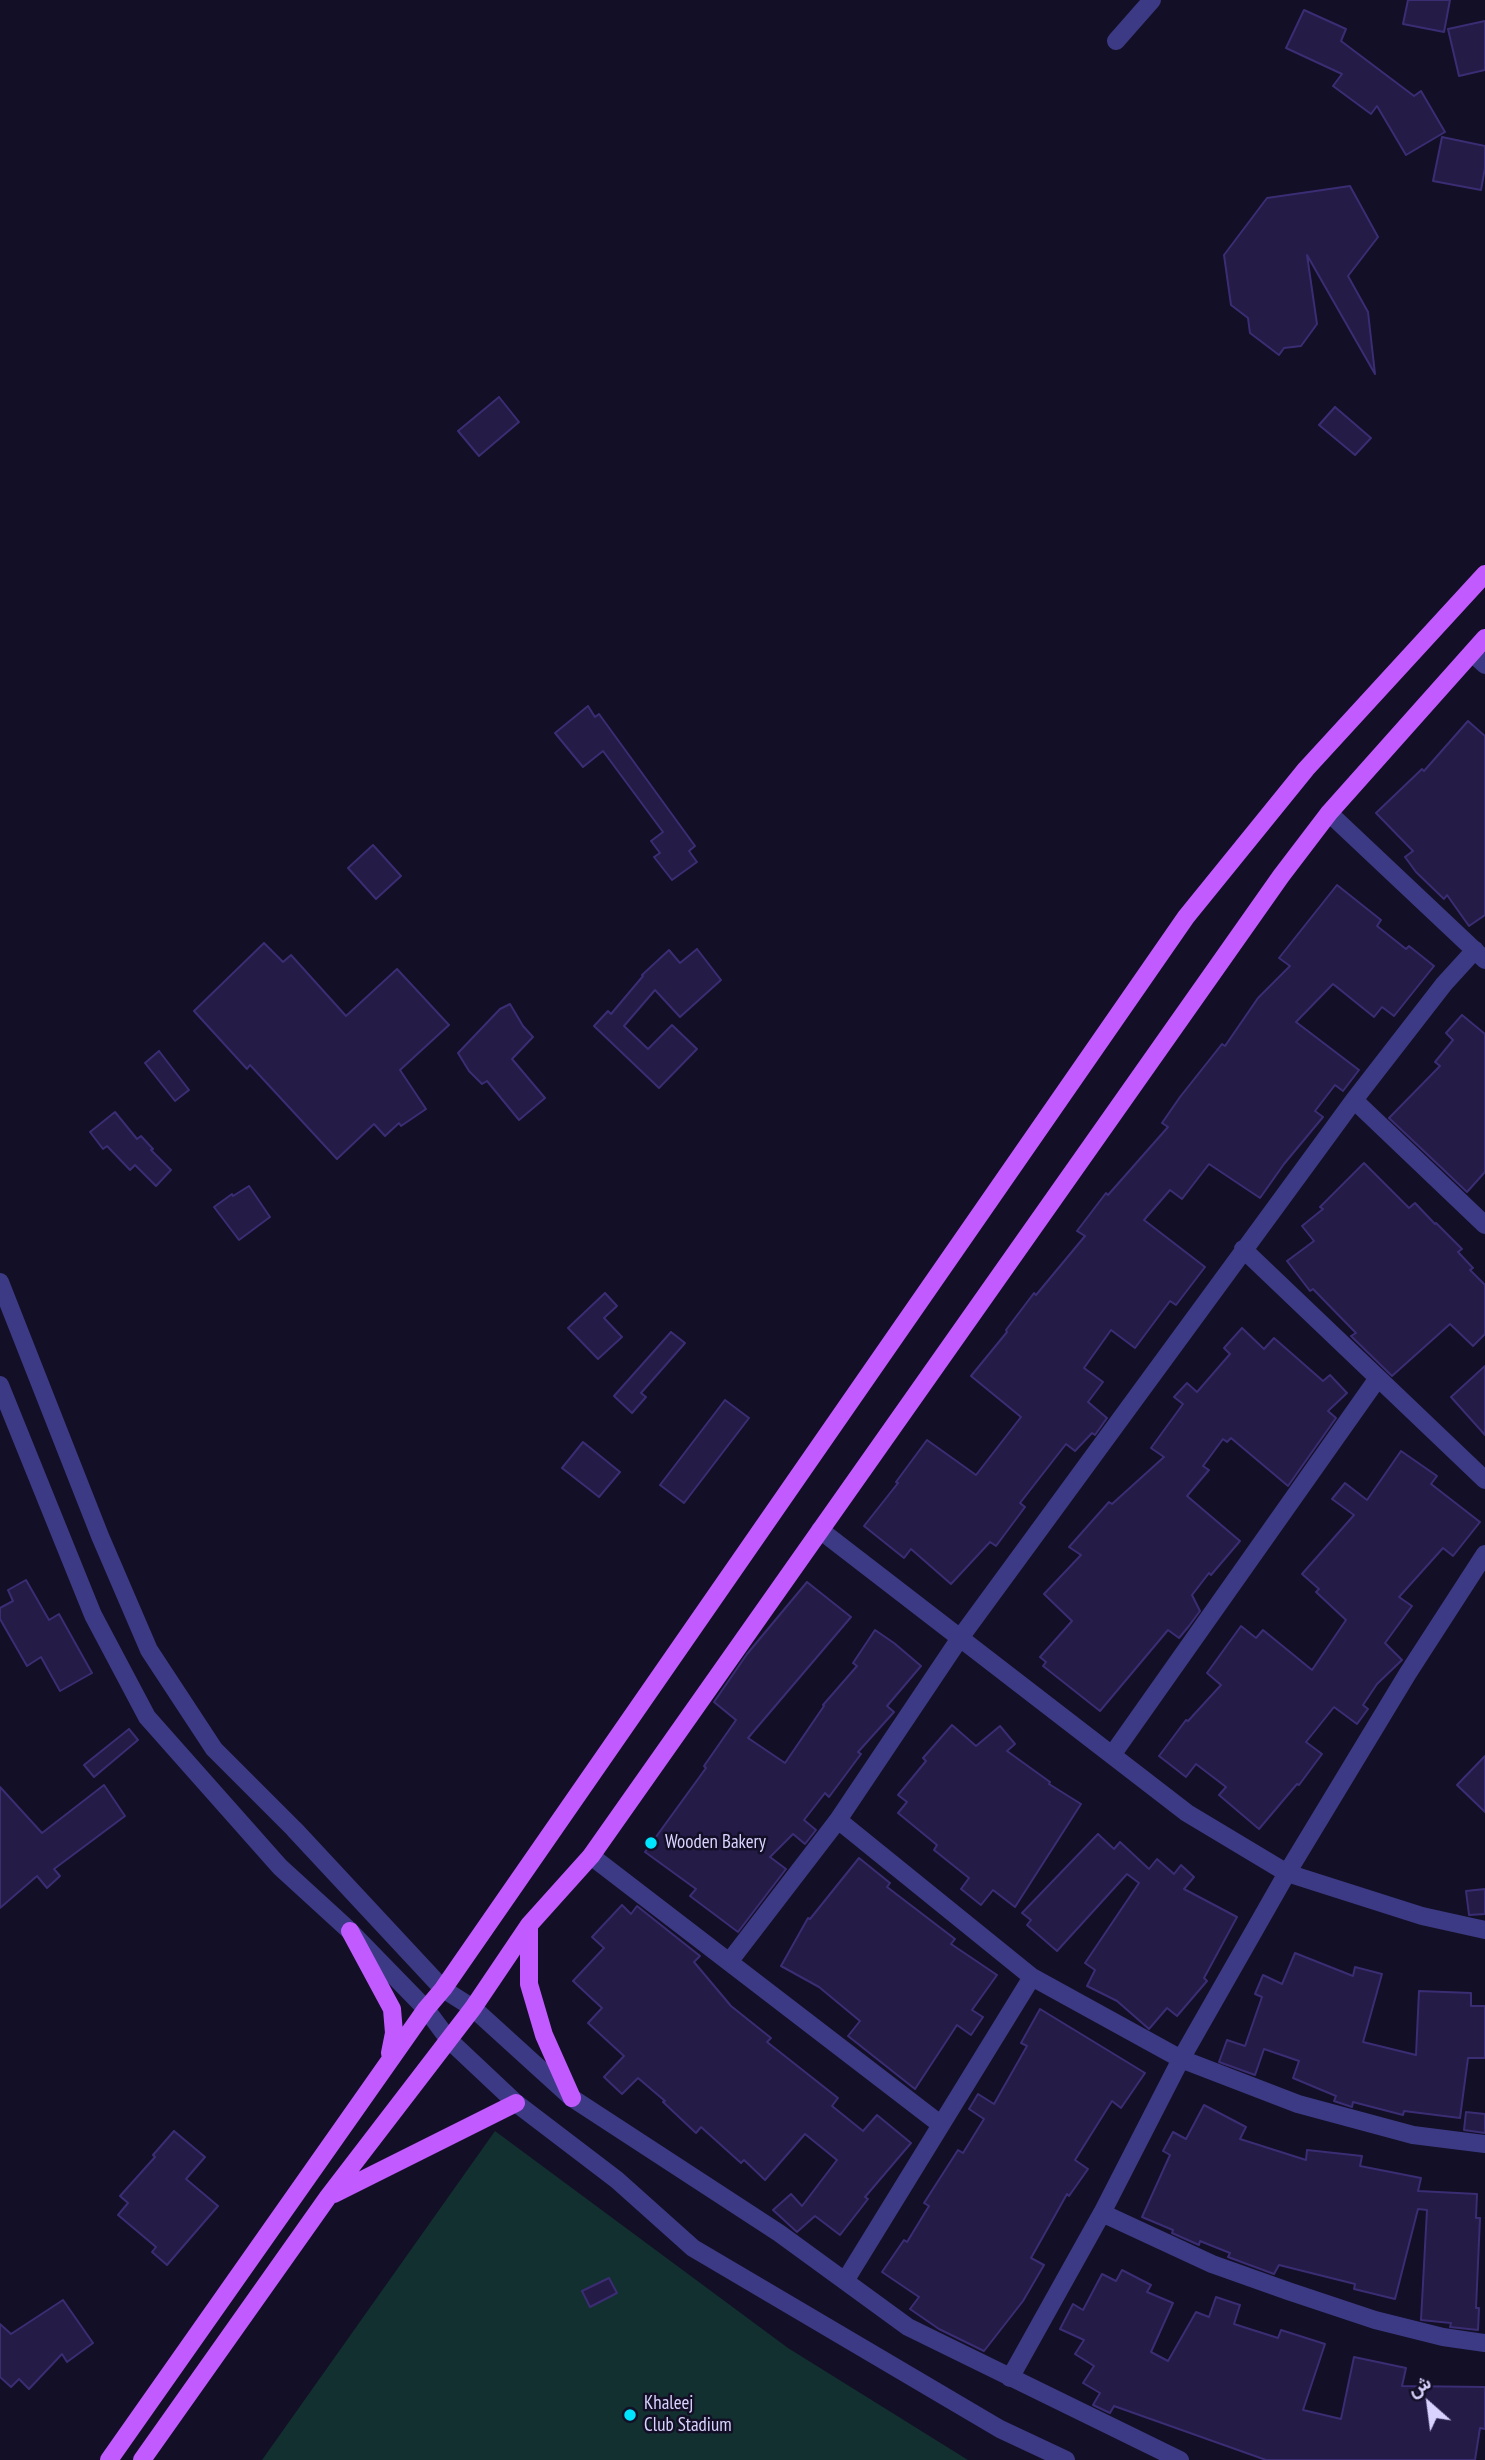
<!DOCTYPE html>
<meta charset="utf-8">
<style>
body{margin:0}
#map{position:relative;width:1485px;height:2460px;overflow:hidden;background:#130f26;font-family:"PT Sans Narrow",Vazirmatn,sans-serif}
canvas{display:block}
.north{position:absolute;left:1394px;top:2369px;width:70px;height:70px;-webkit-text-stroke:5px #130f26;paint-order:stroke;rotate:332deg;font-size:19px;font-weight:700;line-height:28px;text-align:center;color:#d9d4ff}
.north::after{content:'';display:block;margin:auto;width:24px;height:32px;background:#d9d4ff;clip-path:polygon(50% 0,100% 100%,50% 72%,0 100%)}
</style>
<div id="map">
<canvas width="1485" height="2460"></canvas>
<div class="north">ش</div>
</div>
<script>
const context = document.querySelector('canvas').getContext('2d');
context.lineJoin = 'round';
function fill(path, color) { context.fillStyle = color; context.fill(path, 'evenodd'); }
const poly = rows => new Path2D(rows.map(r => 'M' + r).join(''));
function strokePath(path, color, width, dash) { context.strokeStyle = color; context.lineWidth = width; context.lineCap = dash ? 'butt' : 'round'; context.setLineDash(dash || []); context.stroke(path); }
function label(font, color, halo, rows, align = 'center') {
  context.font = font + ' "PT Sans Narrow",sans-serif'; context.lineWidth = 5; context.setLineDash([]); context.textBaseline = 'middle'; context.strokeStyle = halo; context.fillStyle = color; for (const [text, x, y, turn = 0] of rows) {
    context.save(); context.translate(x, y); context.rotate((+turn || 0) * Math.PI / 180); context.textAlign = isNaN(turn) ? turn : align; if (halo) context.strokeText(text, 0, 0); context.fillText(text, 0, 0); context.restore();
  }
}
const green = poly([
 [495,2131,788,2348,968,2460,262,2460]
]);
const building = poly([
 [1408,0,1450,0,1444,32,1403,24,1408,0],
 [1304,10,1346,29,1341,41,1414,96,1421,91,1445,132,1406,155,1377,106,1371,114,1333,86,1342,74,1286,48,1304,10],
 [1485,21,1485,70,1459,76,1448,29,1485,21],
 [1442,137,1485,146,1485,168,1481,190,1433,181,1442,137],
 [1350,186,1378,237,1348,276,1368,312,1375,374,1307,255,1317,324,1301,346,1284,348,1279,355,1250,333,1248,318,1231,305,1224,255,1267,198,1350,186],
 [499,397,519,422,479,456,458,431,499,397],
 [1335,407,1371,438,1355,455,1319,425,1335,407],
 [588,706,595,717,599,714,695,846,689,851,697,862,672,880,654,857,660,853,651,841,663,832,603,751,583,767,555,733,588,706],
 [1468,721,1485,736,1485,915,1469,926,1447,895,1444,899,1416,872,1405,857,1413,851,1376,813,1422,769,1424,771,1468,721],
 [373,845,401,876,376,899,348,868,373,845],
 [1337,885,1381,920,1377,926,1406,949,1409,946,1434,966,1394,1016,1382,1007,1374,1017,1333,984,1296,1022,1359,1070,1343,1091,1335,1085,1315,1111,1323,1117,1284,1164,1260,1198,1209,1164,1182,1199,1170,1190,1144,1220,1205,1267,1176,1305,1170,1301,1135,1348,1111,1330,1084,1368,1103,1382,1088,1402,1107,1418,1095,1435,1092,1433,1075,1451,1066,1444,1020,1503,1025,1507,996,1546,990,1542,951,1584,911,1549,904,1558,864,1526,898,1483,896,1482,927,1440,976,1475,1021,1417,971,1376,1007,1332,1006,1330,1034,1293,1036,1295,1085,1236,1077,1231,1106,1193,1108,1195,1168,1127,1162,1123,1180,1097,1222,1044,1225,1046,1258,998,1290,966,1279,958,1337,885],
 [264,943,283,962,291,955,346,1016,397,969,449,1025,400,1070,426,1109,401,1126,399,1123,385,1136,374,1124,337,1159,250,1065,247,1069,194,1011,264,943],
 [697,949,721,980,680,1017,655,990,624,1026,648,1049,672,1025,697,1049,659,1088,594,1026,608,1011,611,1014,643,976,642,975,669,950,680,963,697,949],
 [510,1004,523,1026,533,1037,512,1059,545,1098,519,1120,487,1081,482,1084,469,1071,458,1053,500,1009,510,1004],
 [1462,1015,1485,1034,1485,1172,1467,1192,1389,1118,1440,1066,1435,1062,1453,1040,1446,1033,1462,1015],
 [159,1051,189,1090,175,1101,145,1063,159,1051],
 [115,1112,137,1139,141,1136,153,1149,151,1150,171,1170,156,1186,135,1165,130,1170,107,1146,103,1149,90,1132,115,1112],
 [1364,1163,1409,1208,1415,1203,1435,1224,1436,1223,1462,1249,1458,1252,1473,1268,1470,1270,1485,1285,1485,1334,1473,1346,1450,1324,1392,1376,1351,1336,1356,1333,1313,1289,1310,1291,1287,1261,1314,1241,1302,1226,1323,1209,1320,1207,1364,1163],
 [249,1186,270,1217,239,1240,214,1207,232,1194,233,1196,249,1186],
 [605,1293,617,1306,604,1318,622,1337,598,1359,568,1328,605,1293],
 [1242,1328,1264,1349,1274,1338,1323,1381,1330,1375,1347,1393,1328,1411,1336,1418,1288,1486,1231,1438,1227,1442,1223,1439,1203,1466,1209,1470,1187,1496,1240,1541,1211,1575,1209,1573,1192,1595,1200,1611,1189,1626,1179,1638,1168,1630,1100,1711,1043,1666,1046,1662,1040,1657,1072,1621,1044,1594,1081,1555,1069,1547,1109,1502,1112,1504,1164,1457,1151,1448,1183,1404,1174,1397,1187,1383,1197,1392,1230,1354,1224,1348,1242,1328],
 [671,1332,685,1343,641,1393,646,1397,632,1413,614,1396,671,1332],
 [1485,1366,1485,1435,1451,1397,1485,1366],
 [725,1400,749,1418,684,1503,660,1485,725,1400],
 [583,1442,620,1472,599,1497,562,1468,583,1442],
 [1401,1451,1437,1476,1431,1484,1480,1522,1453,1556,1443,1548,1399,1597,1412,1606,1385,1643,1402,1660,1377,1684,1363,1705,1368,1709,1357,1724,1334,1707,1306,1742,1322,1754,1299,1785,1297,1784,1259,1829,1219,1795,1226,1787,1196,1764,1186,1777,1159,1756,1186,1720,1188,1721,1221,1685,1207,1673,1241,1626,1256,1638,1263,1630,1312,1670,1346,1620,1316,1592,1319,1589,1302,1574,1354,1515,1332,1499,1345,1483,1367,1500,1401,1451],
 [26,1580,49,1620,59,1614,92,1673,60,1691,41,1657,27,1666,0,1619,0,1608,13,1601,8,1590,26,1580],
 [807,1582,851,1617,748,1738,785,1763,824,1706,823,1705,857,1666,853,1663,875,1630,894,1643,921,1666,887,1706,894,1712,858,1752,861,1754,829,1797,825,1793,804,1820,816,1830,805,1844,793,1834,770,1857,786,1869,738,1932,690,1896,696,1889,645,1852,706,1768,704,1766,736,1720,714,1702,747,1654,807,1582],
 [952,1725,976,1746,1000,1726,1015,1744,1007,1751,1050,1782,1049,1784,1081,1804,1015,1907,993,1890,981,1905,961,1889,969,1878,934,1850,937,1845,898,1813,907,1802,898,1795,926,1761,923,1758,952,1725],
 [129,1729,138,1740,94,1777,84,1765,129,1729],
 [1485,1756,1485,1812,1457,1785,1485,1756],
 [104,1785,125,1816,54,1869,60,1876,47,1888,37,1876,0,1908,0,1787,42,1833,104,1785],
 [1098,1834,1114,1849,1120,1842,1149,1869,1157,1859,1174,1874,1181,1865,1194,1877,1184,1889,1237,1917,1204,1978,1207,1981,1177,2016,1167,2008,1149,2029,1117,2001,1087,1986,1095,1970,1085,1963,1139,1883,1127,1874,1057,1951,1027,1925,1031,1920,1022,1913,1098,1834],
 [859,1858,890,1883,887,1887,955,1939,951,1944,997,1975,972,2010,983,2017,971,2035,957,2025,915,2089,848,2036,860,2021,819,1987,781,1966,808,1918,810,1919,859,1858],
 [1485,1889,1485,1914,1469,1915,1466,1891,1485,1889],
 [622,1905,631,1914,637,1906,700,1956,694,1962,731,2006,771,2038,767,2042,838,2098,832,2106,863,2131,877,2115,911,2143,865,2197,868,2199,840,2235,815,2216,797,2232,773,2210,791,2194,802,2206,837,2160,805,2134,765,2180,744,2160,741,2163,701,2127,696,2133,663,2102,665,2101,638,2078,622,2094,604,2077,624,2056,588,2023,602,2008,573,1981,604,1948,592,1937,622,1905],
 [1295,1953,1353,1976,1355,1967,1382,1974,1363,2042,1416,2055,1419,1991,1471,1993,1471,2006,1485,2006,1485,2058,1468,2058,1460,2118,1404,2111,1403,2115,1353,2102,1352,2107,1334,2101,1336,2096,1293,2078,1299,2061,1264,2049,1255,2075,1219,2062,1227,2040,1245,2046,1262,1997,1255,1994,1263,1975,1282,1984,1295,1953],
 [1040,2009,1145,2073,1121,2108,1112,2101,1075,2160,1088,2169,1069,2196,1067,2194,1031,2258,1044,2265,1023,2301,984,2351,939,2329,910,2309,919,2297,882,2272,904,2240,907,2242,929,2206,924,2203,958,2150,963,2153,984,2119,969,2109,978,2094,994,2104,1027,2046,1021,2043,1040,2009],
 [1204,2105,1246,2127,1240,2139,1306,2160,1307,2150,1362,2156,1360,2166,1421,2178,1418,2191,1477,2194,1476,2218,1480,2218,1476,2308,1479,2308,1478,2330,1450,2327,1451,2323,1421,2320,1427,2210,1418,2209,1395,2299,1354,2289,1355,2284,1279,2265,1274,2274,1228,2257,1230,2253,1200,2241,1199,2245,1172,2233,1173,2230,1142,2217,1170,2155,1163,2151,1173,2132,1186,2139,1204,2105],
 [1466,2112,1485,2114,1485,2133,1464,2130,1466,2112],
 [174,2131,205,2157,186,2179,218,2206,167,2265,152,2252,156,2247,118,2215,128,2203,120,2196,155,2157,153,2155,174,2131],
 [1122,2270,1151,2285,1147,2292,1173,2303,1151,2352,1168,2361,1196,2312,1209,2317,1216,2297,1240,2305,1234,2324,1278,2338,1281,2330,1325,2344,1303,2410,1341,2419,1354,2357,1406,2368,1402,2386,1485,2387,1485,2429,1480,2428,1475,2460,1266,2460,1114,2406,1110,2413,1093,2405,1100,2393,1083,2383,1094,2366,1075,2354,1084,2340,1060,2329,1073,2304,1083,2310,1102,2274,1116,2281,1122,2270],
 [609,2278,617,2293,590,2307,582,2291,609,2278],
 [63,2300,93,2343,67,2362,62,2354,29,2389,19,2379,11,2387,0,2377,0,2324,11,2334,63,2300]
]);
const minor = poly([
 [1116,41,1152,0],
 [1472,653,1485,665],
 [1329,813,1485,960],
 [1354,1100,1444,984,1475,950],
 [1485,1225,1354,1100,960,1638,838,1820,1032,1977,1181,2059,1298,2104,1413,2135,1485,2144],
 [1243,1249,1485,1480],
 [0,1282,100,1536,149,1650,214,1749,294,1829,443,1989,473,2008,572,2098,779,2233,908,2327,1180,2460],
 [0,1385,93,1615,147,1717,280,1867,350,1931,426,2009,449,2040,516,2103,617,2180,693,2248,1000,2429,1066,2460],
 [820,1530,1187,1813,1287,1873,1422,1916,1485,1930],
 [1112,1755,1378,1378],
 [591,1856,940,2124],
 [729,1962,838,1820],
 [1102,2213,1212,2264,1288,2291,1375,2320,1443,2337,1485,2343],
 [845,2281,1032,1977],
 [1010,2378,1102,2213,1181,2059,1287,1873,1408,1673,1485,1554]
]);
const major = poly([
 [529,1925,529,1984,544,2035,572,2098],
 [350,1931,392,2009,394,2033,390,2053],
 [334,2194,516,2103],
 [109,2460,426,2009,443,1989,1186,917,1306,769,1485,574],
 [142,2460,328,2197,473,2008,529,1925,591,1856,1281,876,1329,813,1485,638]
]);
const markers = [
 [651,1843,7,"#00e5ff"],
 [630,2415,7,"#00e5ff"]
];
const poiNames = [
 ["Wooden Bakery",665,1843],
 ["Khaleej",644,2404],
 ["Club Stadium",644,2426]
];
fill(green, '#12302f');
fill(building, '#241b47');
strokePath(building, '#3b2d73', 2);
strokePath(minor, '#3d3a85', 18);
strokePath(major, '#c25bff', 18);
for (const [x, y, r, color] of markers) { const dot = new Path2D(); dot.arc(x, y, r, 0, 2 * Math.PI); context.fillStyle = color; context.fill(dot); strokePath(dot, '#130f26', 2.5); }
label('19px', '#d9d4ff', '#130f26', poiNames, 'left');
</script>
